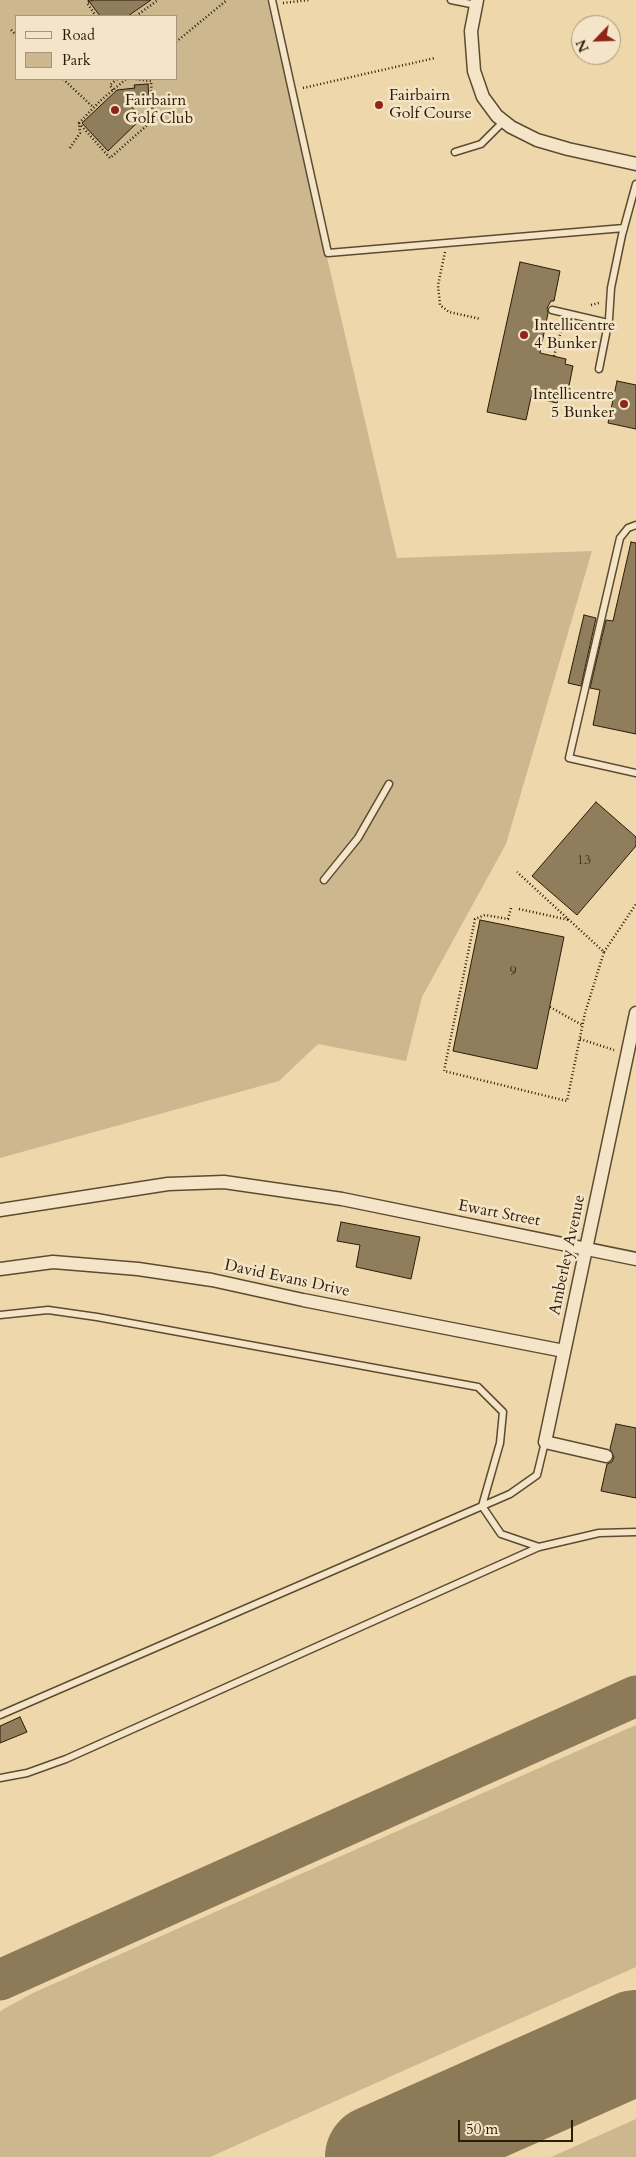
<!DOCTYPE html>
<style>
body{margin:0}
#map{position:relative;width:636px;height:2157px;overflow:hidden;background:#eed7aa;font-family:Cardo,serif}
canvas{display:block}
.legend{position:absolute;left:15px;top:15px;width:162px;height:65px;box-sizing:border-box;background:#f4e5c8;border:1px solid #a4957b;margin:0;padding:6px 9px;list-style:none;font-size:15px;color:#2b1c08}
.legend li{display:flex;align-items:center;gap:10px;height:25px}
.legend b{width:25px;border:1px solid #a4957b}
.north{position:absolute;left:571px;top:15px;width:50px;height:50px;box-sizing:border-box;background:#f4e5c8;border:1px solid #a4957b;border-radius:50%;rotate:246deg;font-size:14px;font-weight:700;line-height:20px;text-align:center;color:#2b1c08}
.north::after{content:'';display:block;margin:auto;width:18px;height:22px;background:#8f2418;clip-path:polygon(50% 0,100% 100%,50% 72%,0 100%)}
.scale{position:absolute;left:458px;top:2120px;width:115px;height:22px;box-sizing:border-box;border:2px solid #2b1c08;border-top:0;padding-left:6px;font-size:15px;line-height:18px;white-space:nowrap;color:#2b1c08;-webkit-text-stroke:4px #f4e5c8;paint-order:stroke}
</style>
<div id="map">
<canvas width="636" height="2157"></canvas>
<ul class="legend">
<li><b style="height:6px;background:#f4e5c8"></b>Road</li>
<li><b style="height:14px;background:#cdb78e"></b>Park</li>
</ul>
<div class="north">N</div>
<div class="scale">50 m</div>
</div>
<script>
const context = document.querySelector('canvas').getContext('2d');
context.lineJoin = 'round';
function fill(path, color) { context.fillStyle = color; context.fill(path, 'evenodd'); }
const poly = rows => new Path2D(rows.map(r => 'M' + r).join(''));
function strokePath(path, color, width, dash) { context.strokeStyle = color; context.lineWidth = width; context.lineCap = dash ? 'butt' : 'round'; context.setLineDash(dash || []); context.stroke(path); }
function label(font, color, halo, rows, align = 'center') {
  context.font = font + ' Cardo,serif'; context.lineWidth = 5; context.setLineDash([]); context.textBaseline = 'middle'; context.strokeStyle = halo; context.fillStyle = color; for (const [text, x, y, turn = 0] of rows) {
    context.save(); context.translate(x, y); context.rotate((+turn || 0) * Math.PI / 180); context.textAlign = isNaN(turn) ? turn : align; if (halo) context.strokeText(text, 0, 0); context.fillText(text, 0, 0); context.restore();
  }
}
const green = poly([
 [0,0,267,0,397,558,592,551,506,844,422,997,406,1061,318,1044,279,1081,0,1158],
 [16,16,176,16,176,79,16,79],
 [636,1725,636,1967,210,2157,0,2157,0,2012,2,2010,33,1993],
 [636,2119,636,2157,551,2157]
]);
const taxiway = poly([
 [0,1980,636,1696]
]);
const runway = poly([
 [377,2157,636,2042]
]);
const building = poly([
 [88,0,151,0,128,16,100,16,88,0],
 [148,84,149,100,127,102,142,118,108,151,82,123,117,90,135,88,134,85,148,84],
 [520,262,560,271,554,301,551,301,547,308,548,313,540,353,566,359,565,364,573,366,566,401,558,399,557,403,531,397,526,420,487,412,520,262],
 [617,381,636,385,636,429,608,423,617,381],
 [631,542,636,543,636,734,593,725,600,690,590,688,606,620,613,621,631,542],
 [584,615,596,618,581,686,568,683,584,615],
 [596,802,636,837,636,846,577,915,532,876,596,802],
 [480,920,564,937,537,1069,453,1051,480,920],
 [341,1222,420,1237,411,1279,356,1267,360,1245,337,1241,341,1222],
 [616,1424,636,1428,636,1498,601,1491,607,1464,612,1462,614,1457,610,1449,616,1424],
 [20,1717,27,1732,0,1743,0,1726,20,1717]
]);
const path = poly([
 [92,0,87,3,96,16],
 [283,3,309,0],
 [136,16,158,0],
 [11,30,16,35],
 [176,42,227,0],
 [63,79,93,107],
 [303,88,435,58],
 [113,90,110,85,117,79],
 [79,123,110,158,153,120,151,81,135,79],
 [70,148,80,133,79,123,100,101,126,79],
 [445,252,438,285,440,305,449,312,481,319],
 [591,305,599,303],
 [554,356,563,324],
 [511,908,508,919,485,915,475,919,444,1071,567,1101,585,1013,604,952,517,872],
 [519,909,569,920],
 [604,952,636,904],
 [550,1007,582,1025],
 [580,1039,614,1050]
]);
const service = poly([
 [272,0,328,253,624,228],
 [451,0,476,5],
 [455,152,481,144,503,122],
 [552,310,608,323],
 [599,369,609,319,611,288,622,235,636,184],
 [636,525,628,528,620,538,569,758,636,773],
 [324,880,358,838,389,784],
 [0,1315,48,1310,97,1317,478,1387,503,1412,500,1443,482,1506,501,1534,539,1547,599,1533,636,1532],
 [0,1715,510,1494,537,1475,545,1442],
 [0,1778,27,1773,66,1759,539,1547]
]);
const minor = poly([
 [477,0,471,31,474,71,483,97,497,116,511,127,537,140,568,149,636,164],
 [0,1210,168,1184,224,1182,342,1199,636,1259],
 [0,1269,53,1262,138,1269,212,1280,303,1300,564,1351],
 [606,1456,545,1442,636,1013]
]);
const markers = [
 [379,105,5,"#8f2418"],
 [115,110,5,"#8f2418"],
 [524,335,5,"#8f2418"],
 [624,404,5,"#8f2418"]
];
const numberNames = [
 ["13",584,861],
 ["9",513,972]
];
const poiNames = [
 ["Fairbairn",389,96],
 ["Golf Course",389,114],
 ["Fairbairn",125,101],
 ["Golf Club",125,119],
 ["Intellicentre",534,326],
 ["4 Bunker",534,344],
 ["Intellicentre",614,395,"right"],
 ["5 Bunker",614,413,"right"]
];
const streetNames = [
 ["Ewart Street",499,1214,11],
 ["Amberley Avenue",568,1255,-78],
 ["David Evans Drive",287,1279,12]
];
fill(green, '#cdb78e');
strokePath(taxiway, '#8c7a59', 41);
strokePath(runway, '#8c7a59', 104);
fill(building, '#907d5c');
strokePath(building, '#2b1c08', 1);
strokePath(service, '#5c4b30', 9);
strokePath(minor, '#5c4b30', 15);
strokePath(path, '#2b1c08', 2.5, [1, 2.5]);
strokePath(service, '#f4e5c8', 6);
strokePath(minor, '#f4e5c8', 12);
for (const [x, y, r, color] of markers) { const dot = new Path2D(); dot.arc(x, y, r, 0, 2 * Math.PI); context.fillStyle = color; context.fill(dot); strokePath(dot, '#f4e5c8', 2); }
label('14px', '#44341d', null, numberNames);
label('16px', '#2b1c08', '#f4e5c8', poiNames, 'left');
label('16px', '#2b1c08', '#f4e5c8', streetNames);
</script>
